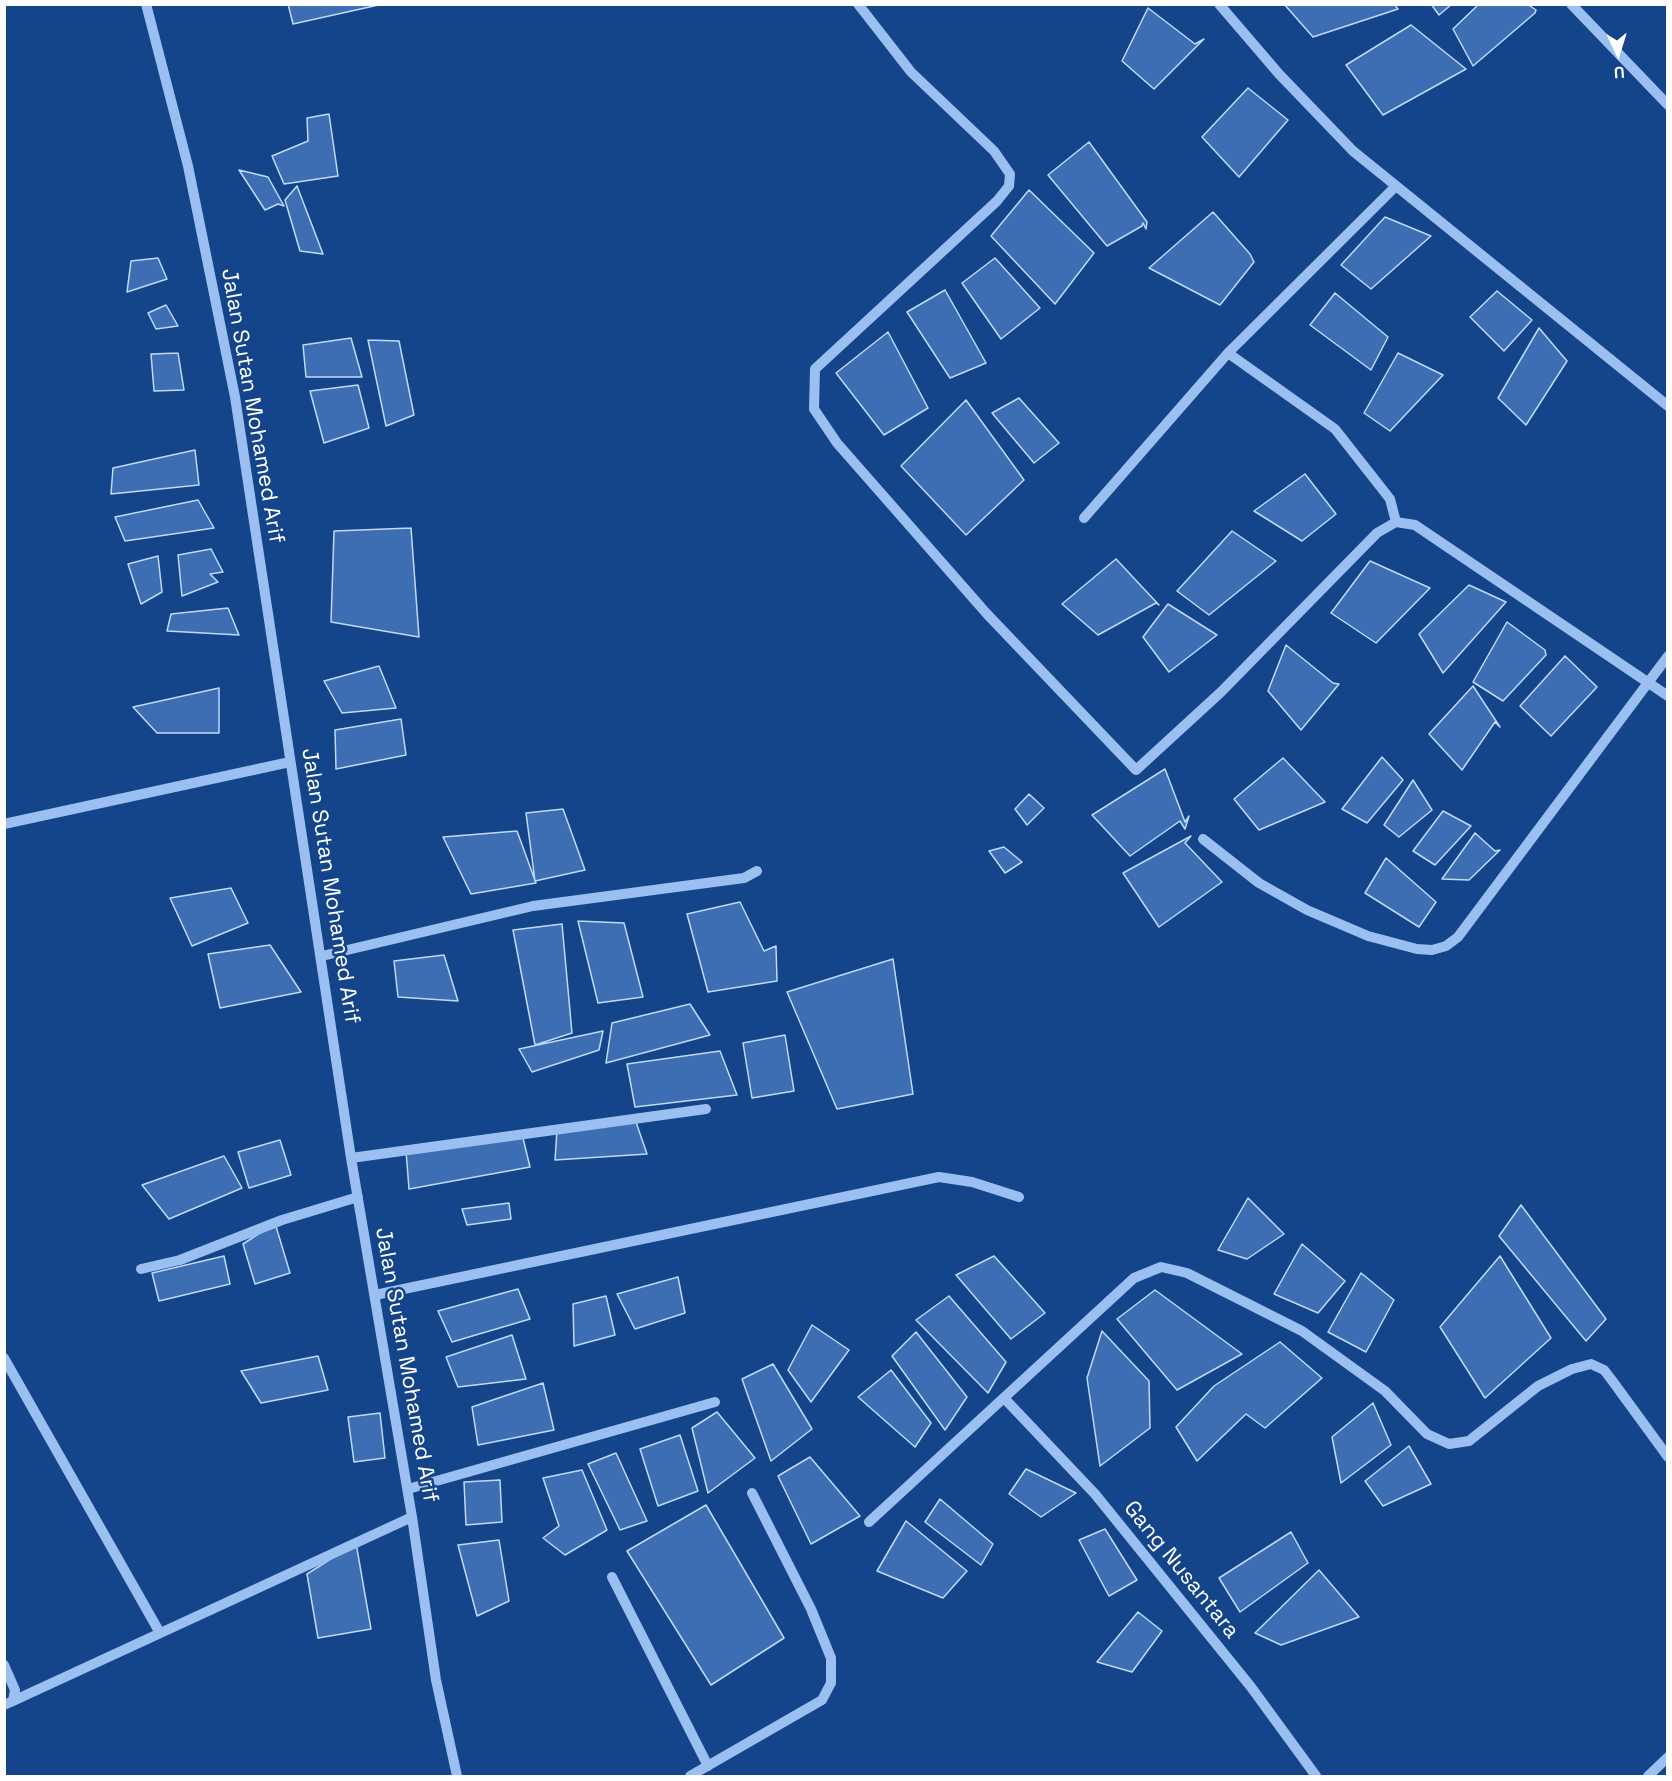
<!DOCTYPE html>
<style>
body{margin:0}
#map{position:relative;width:1672px;height:1781px;overflow:hidden;background:#14448a;font-family:"Space Grotesk",sans-serif}
canvas{display:block}
.frame{position:absolute;inset:0;border:6px solid #fff;pointer-events:none}
.north{position:absolute;left:1588px;top:24px;width:60px;height:60px;-webkit-text-stroke:4px #14448a;paint-order:stroke;rotate:176deg;font-size:16px;font-weight:700;line-height:24px;text-align:center;color:#fff}
.north::after{content:'';display:block;margin:auto;width:21px;height:27px;background:#fff;clip-path:polygon(50% 0,100% 100%,50% 72%,0 100%)}
</style>
<div id="map">
<canvas width="1672" height="1781"></canvas>
<div class="frame"></div>
<div class="north">U</div>
</div>
<script>
const context = document.querySelector('canvas').getContext('2d');
context.lineJoin = 'round';
function fill(path, color) { context.fillStyle = color; context.fill(path, 'evenodd'); }
const poly = rows => new Path2D(rows.map(r => 'M' + r).join(''));
function strokePath(path, color, width, dash) { context.strokeStyle = color; context.lineWidth = width; context.lineCap = dash ? 'butt' : 'round'; context.setLineDash(dash || []); context.stroke(path); }
function label(font, color, halo, rows, align = 'center') {
  context.font = font + ' "Space Grotesk",sans-serif'; context.lineWidth = 5; context.setLineDash([]); context.textBaseline = 'middle'; context.strokeStyle = halo; context.fillStyle = color; for (const [text, x, y, turn = 0] of rows) {
    context.save(); context.translate(x, y); context.rotate((+turn || 0) * Math.PI / 180); context.textAlign = isNaN(turn) ? turn : align; if (halo) context.strokeText(text, 0, 0); context.fillText(text, 0, 0); context.restore();
  }
}
const building = poly([
 [288,4,383,4,293,24,288,4],
 [1284,4,1394,4,1398,9,1313,37,1284,4],
 [1431,4,1452,4,1439,15,1431,4],
 [1479,4,1527,4,1536,10,1535,13,1473,66,1453,29,1479,4],
 [1148,8,1195,44,1204,39,1154,89,1122,61,1148,8],
 [1411,25,1466,69,1383,115,1346,65,1411,25],
 [1248,88,1288,120,1239,177,1202,137,1248,88],
 [329,114,338,176,284,184,272,156,308,141,307,118,329,114],
 [1089,142,1147,222,1146,229,1143,223,1142,226,1107,246,1048,175,1089,142],
 [239,170,268,177,284,206,278,204,265,210,239,170],
 [297,186,323,254,300,251,285,200,297,186],
 [1029,190,1094,253,1055,304,991,236,1029,190],
 [1213,212,1250,254,1254,262,1220,305,1149,268,1213,212],
 [1385,217,1431,236,1371,289,1341,265,1385,217],
 [158,258,167,279,127,292,131,261,158,258],
 [995,258,1040,308,1001,339,962,283,995,258],
 [945,290,986,363,950,378,907,312,945,290],
 [1497,291,1532,320,1504,351,1470,317,1497,291],
 [1335,293,1388,337,1371,370,1310,325,1335,293],
 [166,305,178,326,156,329,148,313,166,305],
 [1539,328,1567,361,1526,425,1498,398,1539,328],
 [888,332,928,408,884,435,836,373,888,332],
 [351,338,362,377,306,377,303,345,351,338],
 [368,340,399,341,414,415,386,426,368,340],
 [178,353,184,390,154,391,151,354,178,353],
 [1398,353,1443,375,1390,431,1364,413,1398,353],
 [358,385,369,428,324,443,310,391,358,385],
 [1019,398,1059,443,1034,463,992,413,1019,398],
 [966,400,1024,480,966,535,901,466,966,400],
 [195,450,199,485,111,494,113,468,195,450],
 [1305,474,1336,514,1302,541,1254,511,1305,474],
 [198,500,214,528,125,541,115,517,198,500],
 [411,528,419,637,331,622,334,531,411,528],
 [1232,531,1276,561,1209,615,1177,591,1232,531],
 [211,549,223,572,210,574,218,582,182,596,178,555,211,549],
 [158,556,162,592,141,604,128,564,158,556],
 [1116,559,1159,605,1156,603,1098,635,1062,604,1116,559],
 [1370,561,1430,588,1376,643,1331,613,1370,561],
 [1469,585,1506,602,1443,673,1419,634,1469,585],
 [1168,604,1217,635,1169,672,1143,637,1168,604],
 [228,608,239,635,167,631,171,614,228,608],
 [1507,622,1545,650,1546,655,1503,701,1473,682,1507,622],
 [1286,645,1333,683,1339,684,1301,730,1268,691,1286,645],
 [1565,656,1597,687,1551,736,1520,706,1565,656],
 [379,666,396,708,342,713,324,681,379,666],
 [1473,686,1500,727,1495,722,1462,770,1429,734,1473,686],
 [219,688,219,733,157,733,133,707,219,688],
 [401,719,406,755,336,769,335,730,401,719],
 [1382,757,1403,780,1367,823,1342,809,1382,757],
 [1283,758,1325,802,1259,830,1234,799,1283,758],
 [1165,769,1185,822,1189,816,1185,829,1180,821,1130,856,1092,815,1165,769],
 [1413,780,1432,810,1399,837,1384,825,1413,780],
 [1029,794,1044,808,1027,825,1015,809,1029,794],
 [563,809,585,870,535,881,526,813,563,809],
 [1443,811,1471,826,1435,865,1413,851,1443,811],
 [517,831,536,883,471,894,443,837,517,831],
 [1475,833,1495,851,1500,850,1469,880,1442,879,1475,833],
 [1191,836,1185,843,1222,882,1159,927,1123,873,1191,836],
 [1004,847,1022,862,1005,873,989,851,1004,847],
 [1386,858,1436,902,1419,927,1365,893,1386,858],
 [231,888,248,923,192,946,170,898,231,888],
 [740,902,764,951,776,946,777,981,708,992,687,914,740,902],
 [578,921,624,923,643,997,598,1003,578,921],
 [562,924,572,1033,535,1045,513,930,562,924],
 [270,945,301,992,220,1008,208,954,270,945],
 [444,955,458,1001,398,997,394,961,444,955],
 [893,959,913,1094,837,1109,787,992,893,959],
 [690,1004,710,1035,606,1063,612,1023,690,1004],
 [603,1031,599,1050,532,1072,519,1049,603,1031],
 [785,1035,794,1091,752,1098,743,1043,785,1035],
 [720,1051,737,1095,635,1107,627,1064,720,1051],
 [636,1122,647,1154,555,1160,557,1130,636,1122],
 [522,1134,530,1167,409,1189,406,1151,522,1134],
 [280,1140,291,1175,249,1188,238,1152,280,1140],
 [224,1156,242,1188,169,1219,142,1185,224,1156],
 [1248,1198,1284,1234,1247,1259,1218,1250,1248,1198],
 [509,1203,511,1219,467,1225,462,1209,509,1203],
 [1521,1205,1606,1319,1586,1341,1499,1236,1521,1205],
 [275,1223,290,1273,255,1284,243,1244,275,1223],
 [1302,1244,1345,1281,1318,1313,1274,1294,1302,1244],
 [224,1256,230,1284,159,1301,152,1273,224,1256],
 [994,1256,1045,1313,1011,1339,956,1275,994,1256],
 [1500,1256,1551,1338,1485,1398,1440,1327,1500,1256],
 [1361,1273,1394,1300,1366,1352,1328,1332,1361,1273],
 [678,1277,685,1313,635,1329,617,1294,678,1277],
 [518,1289,530,1319,452,1342,438,1311,518,1289],
 [1155,1290,1242,1354,1177,1390,1117,1319,1155,1290],
 [606,1296,615,1335,574,1346,573,1304,606,1296],
 [949,1296,1006,1362,988,1393,916,1320,949,1296],
 [812,1325,849,1350,811,1402,788,1370,812,1325],
 [1102,1331,1149,1381,1150,1428,1100,1466,1087,1378,1102,1331],
 [916,1332,967,1397,945,1430,892,1356,916,1332],
 [512,1335,526,1379,458,1387,446,1357,512,1335],
 [1280,1342,1322,1378,1265,1428,1246,1414,1197,1461,1176,1427,1214,1386,1280,1342],
 [318,1356,328,1390,261,1403,241,1371,318,1356],
 [773,1364,812,1429,771,1461,742,1379,773,1364],
 [891,1370,931,1423,915,1447,858,1397,891,1370],
 [543,1383,554,1430,478,1445,472,1407,543,1383],
 [1373,1403,1391,1445,1341,1483,1332,1437,1373,1403],
 [717,1412,755,1458,708,1493,692,1428,717,1412],
 [380,1413,385,1458,354,1462,348,1417,380,1413],
 [680,1435,698,1491,658,1506,640,1449,680,1435],
 [1409,1446,1431,1484,1383,1506,1365,1481,1409,1446],
 [616,1453,647,1521,620,1530,588,1464,616,1453],
 [810,1457,860,1516,811,1544,778,1476,810,1457],
 [1026,1469,1076,1493,1041,1517,1009,1494,1026,1469],
 [582,1470,607,1530,565,1555,543,1538,559,1526,543,1478,582,1470],
 [500,1480,502,1522,466,1525,464,1482,500,1480],
 [940,1499,993,1544,981,1565,925,1522,940,1499],
 [706,1505,784,1638,711,1685,627,1551,706,1505],
 [906,1521,967,1571,943,1598,877,1571,906,1521],
 [1105,1529,1137,1580,1109,1596,1079,1540,1105,1529],
 [1291,1532,1308,1563,1240,1612,1219,1578,1291,1532],
 [499,1540,509,1601,477,1616,458,1545,499,1540],
 [356,1543,371,1629,318,1638,307,1574,356,1543],
 [1319,1570,1359,1617,1281,1645,1255,1633,1319,1570],
 [1138,1612,1162,1631,1132,1672,1097,1662,1138,1612]
]);
const minor = poly([
 [146,4,188,166,235,397,351,1158,412,1517,436,1680,457,1776],
 [858,4,911,72,994,151,1010,174,1009,186,997,201,815,369,814,409,837,443,987,614,1136,770,1221,692,1377,533,1396,522,1415,525,1668,696],
 [1219,4,1279,74,1353,151,1668,406],
 [1571,4,1668,105],
 [1228,353,1335,429,1390,499,1396,522],
 [1084,518,1228,353,1396,186],
 [4,824,290,762],
 [1203,839,1259,883,1307,910,1368,936,1417,949,1432,950,1446,946,1458,937,1668,656],
 [322,956,533,906,744,878,757,871],
 [351,1158,706,1109],
 [141,1269,180,1260,282,1220,358,1197],
 [375,1295,939,1177,972,1182,1019,1197],
 [4,1358,160,1633],
 [1004,1398,1095,1494,1251,1687,1316,1776],
 [408,1489,715,1402],
 [869,1522,1134,1278,1161,1267,1187,1273,1302,1331,1385,1391,1427,1434,1449,1444,1469,1441,1538,1386,1572,1369,1591,1364,1604,1370,1611,1379,1668,1457],
 [612,1577,708,1766],
 [4,1665,15,1690,13,1701,4,1705],
 [13,1701,412,1517],
 [690,1776,822,1700,831,1683,831,1658,811,1609,752,1493],
 [1648,1776,1668,1757]
]);
const streetNames = [
 ["Jalan Sutan Mohamed Arif",252,406,80],
 ["Jalan Sutan Mohamed Arif",330,886,81],
 ["Jalan Sutan Mohamed Arif",406,1365,80],
 ["Gang Nusantara",1181,1570,51]
];
fill(building, '#3d6eb3');
strokePath(building, '#c1dafb', 1.5);
strokePath(minor, '#9bbff0', 10);
label('22px', '#fff', '#14448a', streetNames);
</script>
